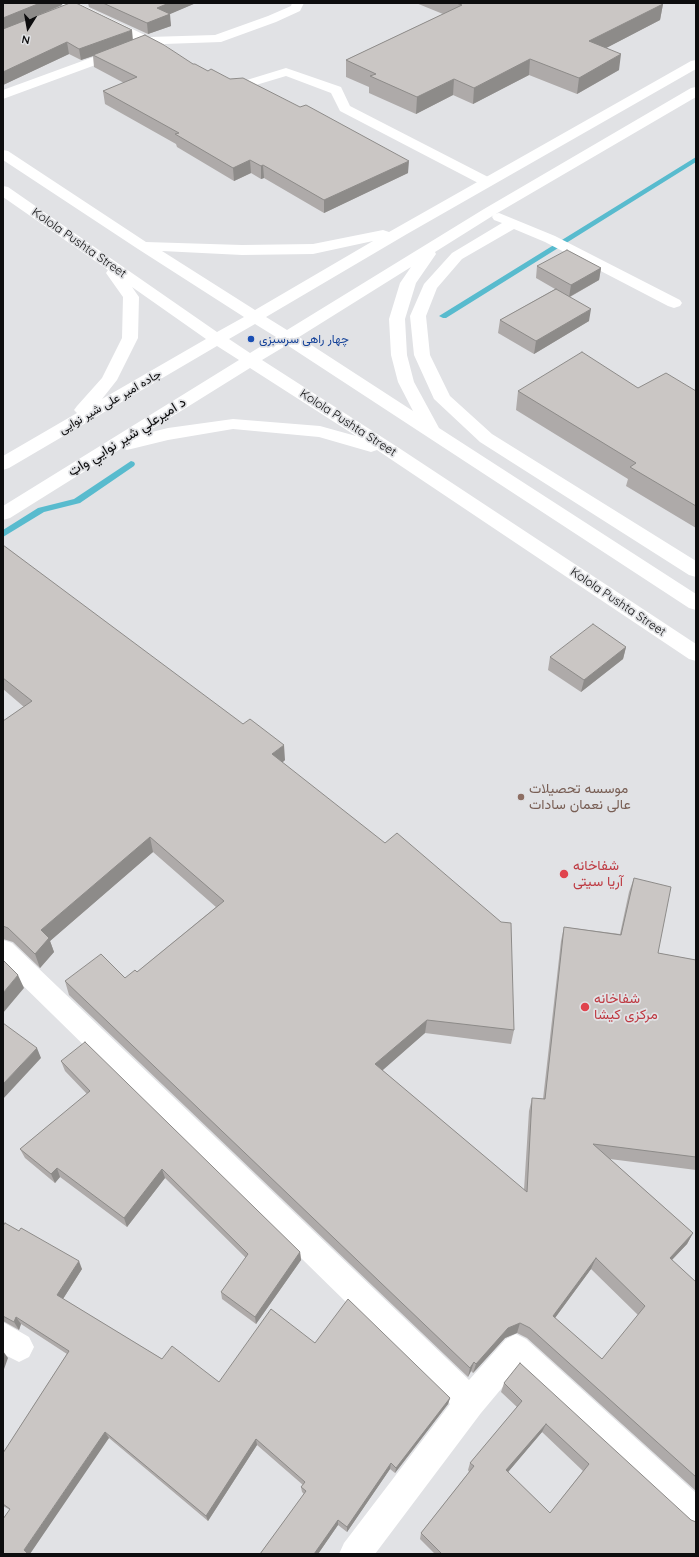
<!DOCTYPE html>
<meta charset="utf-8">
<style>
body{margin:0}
#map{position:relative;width:699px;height:1557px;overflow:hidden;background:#e1e2e5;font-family:Quicksand,sans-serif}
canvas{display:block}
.frame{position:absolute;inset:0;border:4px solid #0d0d0e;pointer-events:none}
.north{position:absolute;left:8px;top:8px;width:40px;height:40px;-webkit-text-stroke:3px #e1e2e5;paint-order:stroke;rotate:191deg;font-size:11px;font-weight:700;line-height:16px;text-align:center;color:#0d0d0e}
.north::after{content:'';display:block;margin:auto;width:14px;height:18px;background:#0d0d0e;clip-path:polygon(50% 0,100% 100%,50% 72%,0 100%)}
</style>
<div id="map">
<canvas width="699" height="1557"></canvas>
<div class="frame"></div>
<div class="north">N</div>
</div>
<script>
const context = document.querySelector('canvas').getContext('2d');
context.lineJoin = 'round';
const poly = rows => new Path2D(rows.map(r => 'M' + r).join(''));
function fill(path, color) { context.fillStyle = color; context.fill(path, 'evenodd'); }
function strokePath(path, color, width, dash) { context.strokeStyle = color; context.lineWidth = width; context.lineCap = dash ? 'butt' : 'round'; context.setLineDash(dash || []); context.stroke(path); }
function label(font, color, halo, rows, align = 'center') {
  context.font = font + ' Quicksand,Vazirmatn,sans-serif'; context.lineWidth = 3.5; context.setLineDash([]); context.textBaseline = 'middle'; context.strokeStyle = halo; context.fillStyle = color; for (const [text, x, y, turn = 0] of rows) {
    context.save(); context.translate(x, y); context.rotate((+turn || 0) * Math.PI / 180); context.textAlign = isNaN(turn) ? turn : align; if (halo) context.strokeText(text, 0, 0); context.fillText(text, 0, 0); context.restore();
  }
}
const stream = poly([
 [696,157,696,162,446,318,443,318,439,316,696,157],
 [131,461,134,462,135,464,134,466,80,503,44,512,3,537,3,530,38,508,74,499,131,461]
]);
const minor = poly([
 [62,3,78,3,149,37,215,35,268,16,291,6,292,3,304,3,300,11,276,22,221,42,164,44,172,50,170,53,166,54,147,46,3,99,3,90,137,41,64,6,62,3],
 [286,68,341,87,350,106,492,179,494,182,492,185,487,186,482,185,340,111,331,93,286,76,236,91,218,84,216,81,218,78,223,77,237,83,286,68],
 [499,213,555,236,680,300,682,303,680,306,674,308,668,306,545,242,514,229,462,259,437,288,426,316,430,355,450,396,492,434,696,561,696,577,689,575,480,442,434,399,414,355,410,316,424,284,452,253,502,223,494,220,492,217,494,214,499,213],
 [3,940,12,943,469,1380,506,1339,516,1334,526,1339,696,1493,696,1530,685,1525,517,1370,481,1413,375,1554,339,1554,344,1543,450,1404,3,966,3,940],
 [3,1322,29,1337,34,1347,29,1357,19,1362,3,1354,3,1322]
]);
const major = poly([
 [696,60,696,69,407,234,266,317,287,330,484,209,691,88,696,87,696,97,494,215,435,252,436,254,416,283,405,319,407,355,414,382,439,428,696,594,696,610,689,608,287,345,262,360,399,448,696,644,696,661,689,659,377,450,371,452,319,437,233,429,168,440,127,450,122,448,10,518,3,520,3,506,239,360,217,346,9,468,3,470,3,456,77,413,74,410,77,406,102,378,122,338,123,297,106,273,108,270,3,197,3,186,8,187,217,332,244,317,138,249,3,160,3,150,8,151,146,242,242,245,313,244,383,230,389,232,691,61,696,60],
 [373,241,255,310,162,251,242,255,313,254,373,241],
 [411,267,400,283,389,319,391,355,398,382,413,411,299,337,411,267],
 [132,287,206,339,102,399,117,380,138,338,139,297,132,287],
 [255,324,276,337,250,353,229,339,255,324],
 [250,368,356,436,320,426,233,419,168,428,144,434,250,368]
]);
const wall = poly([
 [3,3,62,3,62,5,50,11,133,40,193,64,208,71,408,173,324,213,264,178,261,179,251,173,234,181,177,147,176,144,105,104,103,91,124,83,94,67,93,56,81,60,69,54,3,85],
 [88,3,196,3,169,14,171,26,148,34,89,7],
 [416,3,661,3,663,4,660,20,606,48,619,70,577,94,529,75,473,104,453,95,416,114,369,93,369,87,346,77,346,60,443,14],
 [537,266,601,268,599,280,570,297,589,321,534,354,498,333,500,320,555,289,536,278],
 [638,388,696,391,696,528,626,486,628,479,516,410,518,391],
 [3,545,285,760,282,763,514,1030,511,1044,425,1033,382,1070,524,1190,529,1111,532,1098,543,1099,561,941,564,927,620,934,629,892,634,878,658,953,696,960,696,1170,610,1159,693,1233,687,1244,672,1260,696,1282,696,1491,527,1338,517,1333,505,1338,473,1373,471,1371,468,1377,69,995,65,981,125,978,137,972,216,907,153,852,50,941,54,952,40,968,13,942,3,939,3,721,24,707,3,689],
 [591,1269,638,1315,602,1359,555,1318],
 [626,647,623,659,581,692,548,670,550,657],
 [61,1061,300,1252,301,1260,256,1324,222,1299,221,1292,246,1258,165,1178,127,1227,60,1177,55,1183,25,1158,20,1149,87,1094,65,1071],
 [3,1226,82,1269,63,1299,162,1359,219,1382,315,1343,450,1398,448,1404,395,1473,390,1469,347,1532,338,1525,318,1554,260,1554,304,1494,302,1492,301,1487,303,1485,257,1445,208,1521,109,1438,10,1510,3,1506,3,1453,67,1354,21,1324,19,1330,3,1321],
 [504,1383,691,1520,696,1554,435,1554,420,1539,421,1533,469,1472,468,1470,470,1463,517,1407,501,1392],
 [542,1432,583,1471,550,1513,508,1472]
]);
const shadedWall = poly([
 [40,3,62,3,62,5,3,30,3,18],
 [169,3,196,3,168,15,170,14,171,26,148,34,147,23,157,8],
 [663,4,660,20,587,58,589,41],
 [132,30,133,41,93,55,93,56,81,60,79,49],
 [67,42,69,54,3,85,3,72],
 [621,54,619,70,577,94,579,78],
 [530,59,529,75,473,104,474,88],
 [454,79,453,95,416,114,417,97],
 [250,160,251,173,234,181,233,168],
 [409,161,408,173,324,213,324,200],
 [263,165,264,178,261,179,261,166],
 [601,268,599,280,569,297,571,285],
 [591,309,589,321,534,354,536,341],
 [626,647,623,659,581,692,584,680],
 [284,745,285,760,273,770,272,754],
 [150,837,153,852,50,941,54,952,40,968,35,954,41,930],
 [18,975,24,988,3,1013,3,993],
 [427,1020,425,1033,375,1077,375,1064],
 [37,1048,41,1058,3,1099,3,1084],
 [57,1168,60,1177,55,1183,51,1174],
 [162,1169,165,1178,127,1227,124,1218],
 [693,1233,687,1244,664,1268,670,1258],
 [300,1252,301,1260,256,1324,255,1317],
 [596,1258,591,1269,549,1326,553,1316],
 [79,1261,82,1269,61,1302,57,1295],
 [16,1317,21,1324,19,1330,14,1322],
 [520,1323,517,1333,505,1338,473,1373,476,1364,508,1328],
 [3,1351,8,1358,3,1372],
 [474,1362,471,1371,468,1377,470,1368],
 [450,1398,448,1404,395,1473,396,1468],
 [546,1424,542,1432,503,1478,506,1470],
 [105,1432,109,1438,30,1554,28,1554,24,1550],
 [256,1439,257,1445,208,1521,206,1516],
 [391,1463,390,1469,347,1532,347,1527],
 [338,1520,338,1525,318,1554,314,1554]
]);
const building = poly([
 [3,3,40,3,3,18,3,3],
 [70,3,76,3,132,30,79,49,67,42,3,72,3,29,70,3],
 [103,3,169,3,157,8,170,14,147,23,103,3],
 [456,3,661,3,663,4,589,41,621,54,579,78,530,59,474,88,454,79,417,97,370,76,376,74,346,60,462,5,456,3],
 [145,35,164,45,193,64,195,64,208,71,211,69,230,79,243,78,300,107,306,105,409,161,324,200,263,165,261,166,250,160,233,168,175,134,179,133,103,91,137,77,93,55,145,35],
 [567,250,601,268,571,285,537,266,567,250],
 [556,289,591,309,536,341,500,320,556,289],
 [582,352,638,388,666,373,696,391,696,506,630,467,636,463,518,391,582,352],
 [3,545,243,724,250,719,284,745,272,754,385,843,397,833,501,922,511,923,514,1030,427,1020,375,1064,527,1192,532,1098,545,1099,564,927,621,935,634,878,671,887,658,953,696,960,696,1157,593,1144,693,1233,670,1258,696,1282,696,1477,530,1328,520,1323,508,1328,476,1364,474,1362,470,1368,65,981,101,954,125,978,135,970,137,972,224,901,150,837,41,930,49,938,35,954,8,928,3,926,3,721,32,701,3,678,3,545],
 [596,1258,645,1306,602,1359,553,1316,596,1258],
 [593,624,626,647,584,680,550,657,593,624],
 [3,960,18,975,3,993,3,960],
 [3,1023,37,1048,3,1084,3,1023],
 [85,1042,300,1252,255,1317,221,1292,248,1254,162,1169,124,1218,57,1168,51,1174,20,1149,90,1091,61,1061,85,1042],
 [5,1223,19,1231,21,1228,79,1261,57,1295,162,1359,172,1346,219,1382,271,1309,315,1343,348,1299,450,1398,396,1468,391,1463,347,1527,338,1520,314,1554,260,1554,306,1491,301,1487,305,1482,256,1439,206,1516,105,1432,24,1550,28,1554,3,1554,3,1519,10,1509,3,1504,3,1453,69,1351,16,1317,14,1322,3,1316,3,1226,5,1223],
 [520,1363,691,1520,696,1522,696,1554,442,1554,421,1533,474,1466,470,1463,522,1401,504,1383,520,1363],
 [546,1424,589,1464,550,1513,506,1470,546,1424]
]);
const markers = [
 [251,339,4,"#1a4fb4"],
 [521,797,4,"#8d6e63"],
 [564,874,5,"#e0444e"],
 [585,1007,5,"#e0444e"]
];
const farStreetnames = [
 ["Kolola Pushta Street",79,243,35],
 ["جاده امیر علی شیر نوایی",110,402,-30],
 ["Kolola Pushta Street",348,423,33],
 ["Kolola Pushta Street",618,602,34]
];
const farTransitnames = [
 ["چهار راهی سرسبزی",259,339]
];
const streetNames = [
 ["د امیرعلي شیر نوايي واټ",127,437,-32]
];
const educationNames = [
 ["موسسه تحصیلات",529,789],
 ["عالی نعمان سادات",529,805]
];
const healthNames = [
 ["شفاخانه",573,866],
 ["آریا سیتی",573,882],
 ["شفاخانه",594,999],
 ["مرکزی کیشا",594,1015]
];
fill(stream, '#58bbce');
fill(minor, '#fff');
fill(major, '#fff');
fill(wall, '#aeaaa9');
fill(shadedWall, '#8d8b89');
fill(building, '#cac6c4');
strokePath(building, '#8d8b89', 1);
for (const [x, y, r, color] of markers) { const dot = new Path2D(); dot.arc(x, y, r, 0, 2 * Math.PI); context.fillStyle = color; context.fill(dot); strokePath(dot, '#e1e2e5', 1.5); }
label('12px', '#0d0d0e', '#e1e2e5', farStreetnames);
label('12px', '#164399', '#e1e2e5', farTransitnames, 'left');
label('14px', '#0d0d0e', '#e1e2e5', streetNames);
label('14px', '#785e54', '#e1e2e5', educationNames, 'left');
label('14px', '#be3a42', '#e1e2e5', healthNames, 'left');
</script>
